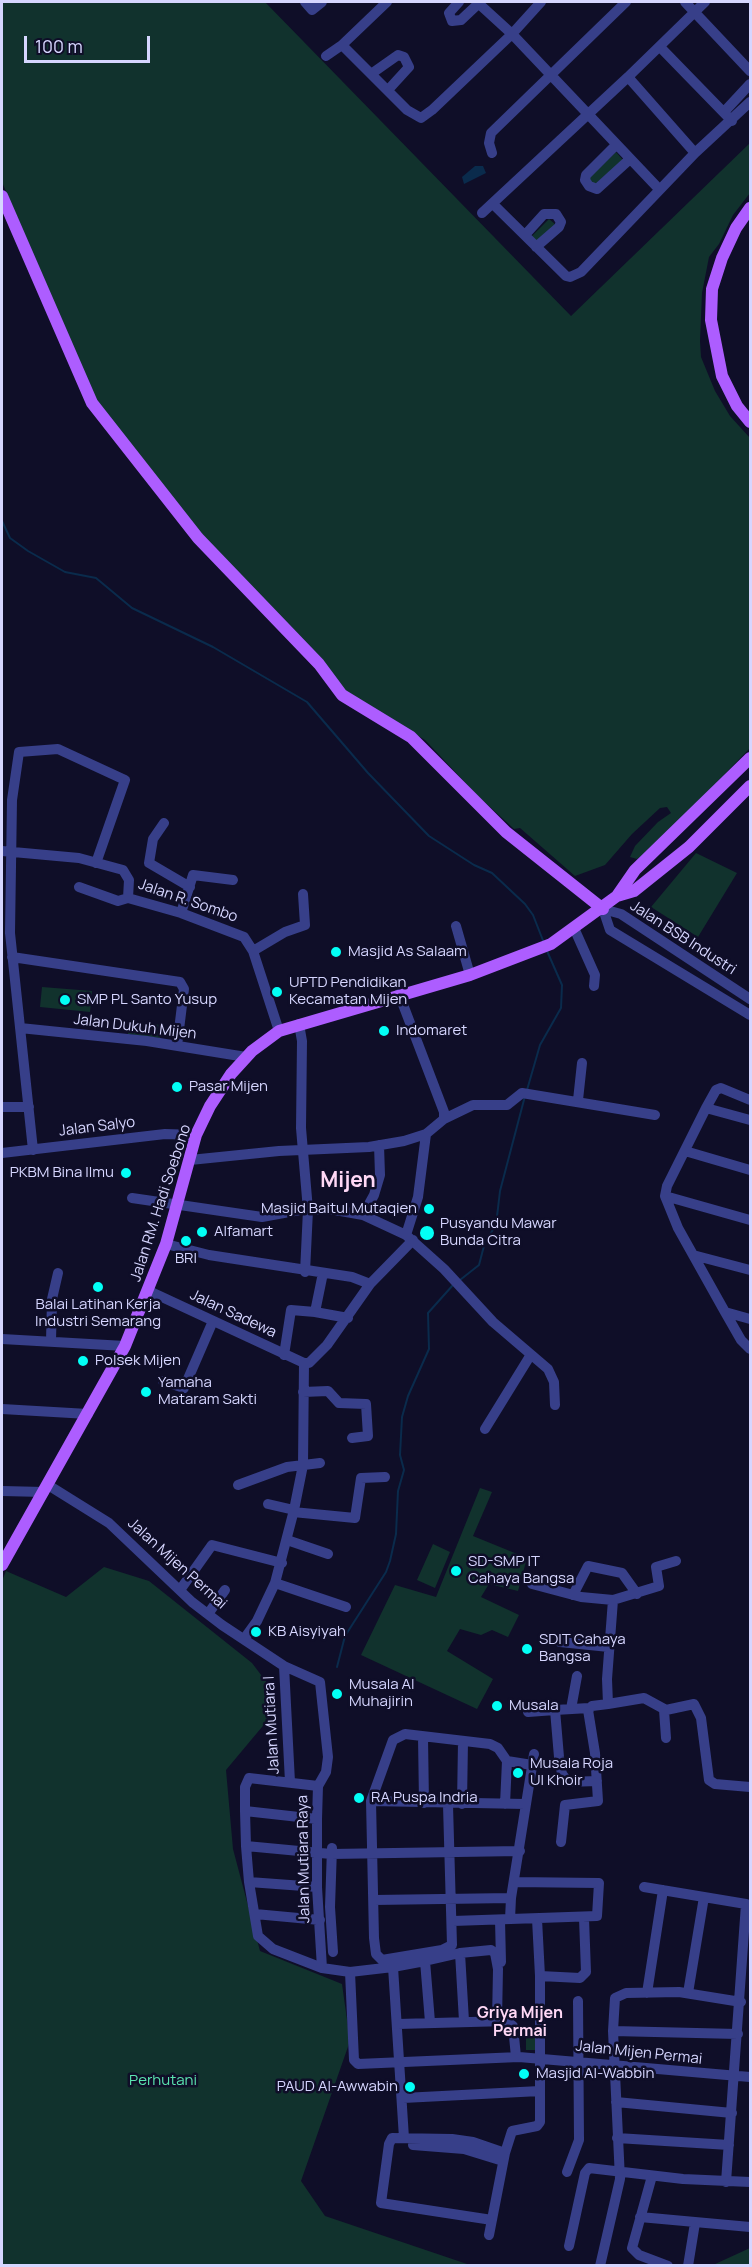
<!DOCTYPE html>
<style>
body{margin:0}
#map{position:relative;width:752px;height:2267px;overflow:hidden;background:#0f0e28;font-family:Manrope,sans-serif}
canvas{display:block}
.frame{position:absolute;inset:0;border:3px solid #d6d6ff;pointer-events:none}
.scale{position:absolute;left:24px;top:36px;width:126px;height:27px;box-sizing:border-box;border:3px solid #d6d6ff;border-top:0;padding-left:8px;font-size:18px;line-height:21px;white-space:nowrap;color:#d6d6ff;-webkit-text-stroke:4px #0f0e28;paint-order:stroke}
</style>
<div id="map">
<canvas width="752" height="2267"></canvas>
<div class="frame"></div>
<div class="scale">100 m</div>
</div>
<script>
const context = document.querySelector('canvas').getContext('2d');
context.lineJoin = 'round';
function fill(path, color) { context.fillStyle = color; context.fill(path, 'evenodd'); }
const poly = rows => new Path2D(rows.map(r => 'M' + r).join(''));
function strokePath(path, color, width, dash) { context.strokeStyle = color; context.lineWidth = width; context.lineCap = dash ? 'butt' : 'round'; context.setLineDash(dash || []); context.stroke(path); }
function label(font, color, halo, rows, align = 'center') {
  context.font = font + ' Manrope,sans-serif'; context.lineWidth = 5; context.setLineDash([]); context.textBaseline = 'middle'; context.strokeStyle = halo; context.fillStyle = color; for (const [text, x, y, turn = 0] of rows) {
    context.save(); context.translate(x, y); context.rotate((+turn || 0) * Math.PI / 180); context.textAlign = isNaN(turn) ? turn : align; if (halo) context.strokeText(text, 0, 0); context.fillText(text, 0, 0); context.restore();
  }
}
const green = poly([
 [2,2,265,2,571,316,750,143,750,193,733,215,719,244,709,257,702,293,700,341,701,357,715,391,730,416,750,438,750,748,651,850,637,859,630,857,635,846,658,822,671,813,667,807,660,808,632,834,605,865,575,876,520,828,514,829,477,795,425,740,345,691,202,535,96,401,2,182],
 [616,152,623,160,594,185,589,178],
 [549,219,556,225,537,243,531,237],
 [696,853,737,873,698,937,651,907],
 [42,987,92,991,90,1012,40,1007],
 [129,1022,162,1025,160,1038,128,1034],
 [480,1488,492,1492,473,1536,527,1558,518,1591,489,1584,481,1597,519,1615,508,1637,492,1630,481,1635,460,1629,447,1651,493,1679,477,1709,361,1655,395,1585,436,1597],
 [433,1544,450,1552,435,1588,417,1580],
 [104,1567,149,1581,252,1663,277,1696,267,1721,226,1770,233,1849,260,1951,342,1984,350,2041,301,2181,325,2216,470,2265,2,2265,2,1581,6,1571,66,1597],
 [526,2033,535,2033,535,2050,526,2050],
 [750,2248,750,2265,713,2265]
]);
const water = poly([
 [475,166,483,166,486,173,464,184,462,177]
]);
const stream = poly([
 [2,521,10,538,28,551,65,572,96,578,132,608,213,647,307,702,368,773,429,836,474,865,492,873,525,904,533,915,544,943],
 [527,1090,540,1045,561,1008,562,985,547,951],
 [460,1280,479,1265,485,1242,496,1225,500,1191,525,1096],
 [337,1667,345,1636,386,1572,390,1561,396,1534,398,1491,404,1470,400,1455,402,1417,408,1396,429,1349,428,1313,453,1285]
]);
const minor = poly([
 [305,2,312,10,322,2],
 [387,2,342,45,407,110,421,118,432,110,512,34,541,2],
 [459,2,449,13,452,21,461,20,479,3],
 [477,2,512,34,659,189],
 [685,2,750,71],
 [660,47,732,121],
 [326,56,342,45],
 [371,74,398,55,404,57,409,67,388,90],
 [724,112,750,84],
 [616,145,586,175,585,180,589,186,597,189,630,159],
 [492,153,489,143,491,133,626,2],
 [695,153,750,102],
 [493,204,566,276,570,277,581,272,695,153,628,77],
 [482,213,628,77,705,2],
 [525,235,544,214,556,214,561,222,559,227,536,247],
 [164,823,153,839,149,863,190,887],
 [2,851,79,858,123,870,129,880,128,898,181,913,244,937,253,951,279,1031],
 [79,887,118,901,128,898],
 [603,909,610,930,750,1015],
 [603,909,621,914,750,999],
 [181,913,193,875,233,880],
 [456,926,470,975],
 [574,928,595,975,594,986],
 [253,951,285,932,305,925,303,894],
 [12,957,180,982,184,989,177,1046],
 [399,994,444,1112,444,1119],
 [299,1024,302,1041,301,1128,308,1210,305,1272],
 [20,1028,147,1041,246,1057],
 [578,1100,582,1063],
 [2,1107,29,1107],
 [706,1108,716,1090,721,1088,750,1100],
 [750,1120,706,1108,667,1186,665,1196,678,1228,725,1312,750,1319],
 [33,1150,10,933,12,800,19,752,58,749,125,780,96,863],
 [685,1151,750,1170],
 [2,1153,165,1134,196,1135],
 [190,1160,279,1151,369,1147,404,1141,426,1134,444,1119,473,1105,507,1105,522,1093,655,1115],
 [665,1196,750,1220],
 [132,1198,262,1217,300,1210,335,1210,363,1215,406,1235,444,1269,493,1322,548,1369,554,1382,555,1405],
 [363,1215,374,1195,380,1175,379,1145],
 [406,1235,418,1197,426,1134],
 [166,1244,209,1255,352,1277,370,1284],
 [693,1255,750,1270],
 [149,1291,304,1363],
 [315,1312,348,1318],
 [725,1312,741,1340,750,1349],
 [2,1339,125,1346],
 [51,1341,52,1299,58,1273],
 [284,1355,291,1310,315,1312,323,1273],
 [304,1363,309,1363,327,1345,370,1284,413,1240],
 [163,1381,184,1388,213,1321],
 [303,1392,328,1391,339,1403,366,1404,368,1436,352,1438],
 [2,1409,88,1414],
 [485,1429,530,1356],
 [48,1485,109,1523,192,1602,222,1625,284,1666,320,1682,328,1757,326,1772,318,1786,317,1819,317,1887,322,1968],
 [238,1485,287,1467,320,1463],
 [2,1491,44,1492],
 [268,1504,294,1510],
 [293,1512,355,1518,361,1478,385,1477],
 [287,1540,328,1554],
 [275,1583,346,1607],
 [532,1584,581,1597,613,1600,607,1679,608,1704,592,1706,588,1710,595,1753,598,1801,565,1805,561,1842],
 [180,1590,212,1545,282,1563],
 [573,1595,588,1566,622,1573,637,1594],
 [613,1600,659,1586,656,1567,676,1561],
 [208,1614,225,1590],
 [244,1639,257,1621,275,1583,294,1510,303,1465,304,1363],
 [560,1642,609,1647],
 [284,1666,290,1782],
 [608,1704,644,1698,666,1710,694,1704,701,1718,709,1780,715,1784,750,1787],
 [589,1708,555,1710,559,1757,562,1774,568,1782,597,1781],
 [571,1709,577,1676],
 [664,1710,666,1738],
 [528,1712,555,1710],
 [423,1737,424,1803],
 [371,1801,525,1804],
 [462,1804,463,1741],
 [505,1804,507,1761],
 [448,1805,452,1945,442,1950,382,1960,376,1954,374,1938,371,1801,393,1740,405,1734,490,1744,498,1748,507,1761,532,1765],
 [245,1811,245,1787,249,1778,318,1786],
 [246,1846,245,1811,317,1819],
 [332,1848,330,1907,333,1952],
 [249,1882,246,1846,331,1854,520,1851],
 [317,1887,249,1882,258,1936,273,1949,322,1968,350,1972,393,1967,404,2138],
 [644,1887,746,1904,726,2182],
 [511,1898,534,1754],
 [374,1900,511,1898,510,1919],
 [255,1914,320,1920],
 [537,1919,540,1976,580,1978,586,1972,584,1918],
 [500,1920,501,1962],
 [453,1921,597,1916,599,1883,514,1882],
 [460,1953,491,1950,495,1953,498,1969,497,2020],
 [425,1961,460,1953,464,2021],
 [393,1967,425,1961,430,2022],
 [350,1972,354,2060,358,2064,519,2057,750,2077],
 [647,1993,663,1890],
 [688,1993,704,1897],
 [398,2024,507,2021,513,2026,516,2057],
 [613,2031,738,2034],
 [403,2098,540,2091],
 [616,2102,732,2113],
 [617,2138,729,2145],
 [413,2145,464,2149,503,2161],
 [567,2172,579,2140,578,2001],
 [652,2176,632,2248,639,2255,668,2266],
 [640,2217,750,2227],
 [492,2220,381,2203,389,2144,392,2138,452,2139,473,2142,505,2153],
 [489,2235,505,2153,512,2131,537,2126,540,2122,540,1976],
 [569,2246,585,2173,589,2168,683,2179,750,2182],
 [600,2266,620,2179,613,2031,615,1998,626,1993,679,1992,741,2002],
 [688,2266,695,2223]
]);
const major = poly([
 [2,196,92,403,198,538,319,664,342,695,411,737,506,832,603,909],
 [750,208,736,228,722,258,712,289,711,320,722,376,737,406,750,422],
 [617,896,634,891,689,847,750,786],
 [2,1565,125,1346,166,1244,196,1135,210,1106,231,1074,252,1051,279,1031,470,975,551,944,617,896,635,870,750,758]
]);
const markers = [
 [336,952,6,"#02fff6"],
 [277,992,6,"#02fff6"],
 [65,1000,6,"#02fff6"],
 [384,1031,6,"#02fff6"],
 [177,1087,6,"#02fff6"],
 [126,1173,6,"#02fff6"],
 [429,1209,6,"#02fff6"],
 [202,1232,6,"#02fff6"],
 [427,1233,8,"#02fff6"],
 [186,1241,6,"#02fff6"],
 [98,1287,6,"#02fff6"],
 [83,1361,6,"#02fff6"],
 [146,1392,6,"#02fff6"],
 [456,1571,6,"#02fff6"],
 [256,1632,6,"#02fff6"],
 [527,1649,6,"#02fff6"],
 [337,1694,6,"#02fff6"],
 [497,1706,6,"#02fff6"],
 [518,1773,6,"#02fff6"],
 [359,1798,6,"#02fff6"],
 [524,2074,6,"#02fff6"],
 [410,2087,6,"#02fff6"]
];
const streetNames = [
 ["Jalan R. Sombo",188,901,19],
 ["Jalan BSB Industri",683,938,33],
 ["Jalan Dukuh Mijen",135,1027,7],
 ["Jalan Salyo",97,1127,-7],
 ["Jalan RM. Hadi Soebono",161,1203,-72],
 ["Jalan Sadewa",233,1314,25],
 ["Jalan Mijen Permai",177,1564,42],
 ["Jalan Mutiara I",272,1725,-93],
 ["Jalan Mutiara Raya",304,1859,-91],
 ["Jalan Mijen Permai",639,2053,6]
];
const poiNames = [
 ["Masjid As Salaam",348,952],
 ["UPTD Pendidikan",289,983],
 ["Kecamatan Mijen",289,1000],
 ["SMP PL Santo Yusup",77,1000],
 ["Indomaret",396,1031],
 ["Pasar Mijen",189,1087],
 ["PKBM Bina Ilmu",114,1173,"right"],
 ["Masjid Baitul Mutaqien",417,1209,"right"],
 ["Pusyandu Mawar",440,1224],
 ["Bunda Citra",440,1241],
 ["Alfamart",214,1232],
 ["BRI",186,1259,"center"],
 ["Balai Latihan Kerja",98,1305,"center"],
 ["Industri Semarang",98,1322,"center"],
 ["Polsek Mijen",95,1361],
 ["Yamaha",158,1383],
 ["Mataram Sakti",158,1400],
 ["SD-SMP IT",468,1562],
 ["Cahaya Bangsa",468,1579],
 ["KB Aisyiyah",268,1632],
 ["SDIT Cahaya",539,1640],
 ["Bangsa",539,1657],
 ["Musala Al",349,1685],
 ["Muhajirin",349,1702],
 ["Musala",509,1706],
 ["Musala Roja",530,1764],
 ["Ul Khoir",530,1781],
 ["RA Puspa Indria",371,1798],
 ["Masjid Al-Wabbin",536,2074],
 ["PAUD Al-Awwabin",398,2087,"right"]
];
const parkNames = [
 ["Perhutani",163,2081]
];
const neighbourhoodNames = [
 ["Griya Mijen",520,2014],
 ["Permai",520,2032]
];
const districtNames = [
 ["Mijen",348,1181]
];
fill(green, '#11322d');
fill(water, '#0a2b4c');
strokePath(stream, '#0a2b4c', 2);
strokePath(minor, '#373f89', 10);
strokePath(major, '#ad5dff', 12);
for (const [x, y, r, color] of markers) { const dot = new Path2D(); dot.arc(x, y, r, 0, 2 * Math.PI); context.fillStyle = color; context.fill(dot); strokePath(dot, '#0f0e28', 2); }
label('15px', '#d6d6ff', '#0f0e28', streetNames);
label('15px', '#d6d6ff', '#0f0e28', poiNames, 'left');
label('15px', '#5be5b0', '#0f0e28', parkNames);
label('bold 16px', '#ffd8f6', '#0f0e28', neighbourhoodNames);
label('bold 21px', '#ffd8f6', '#0f0e28', districtNames);
</script>
